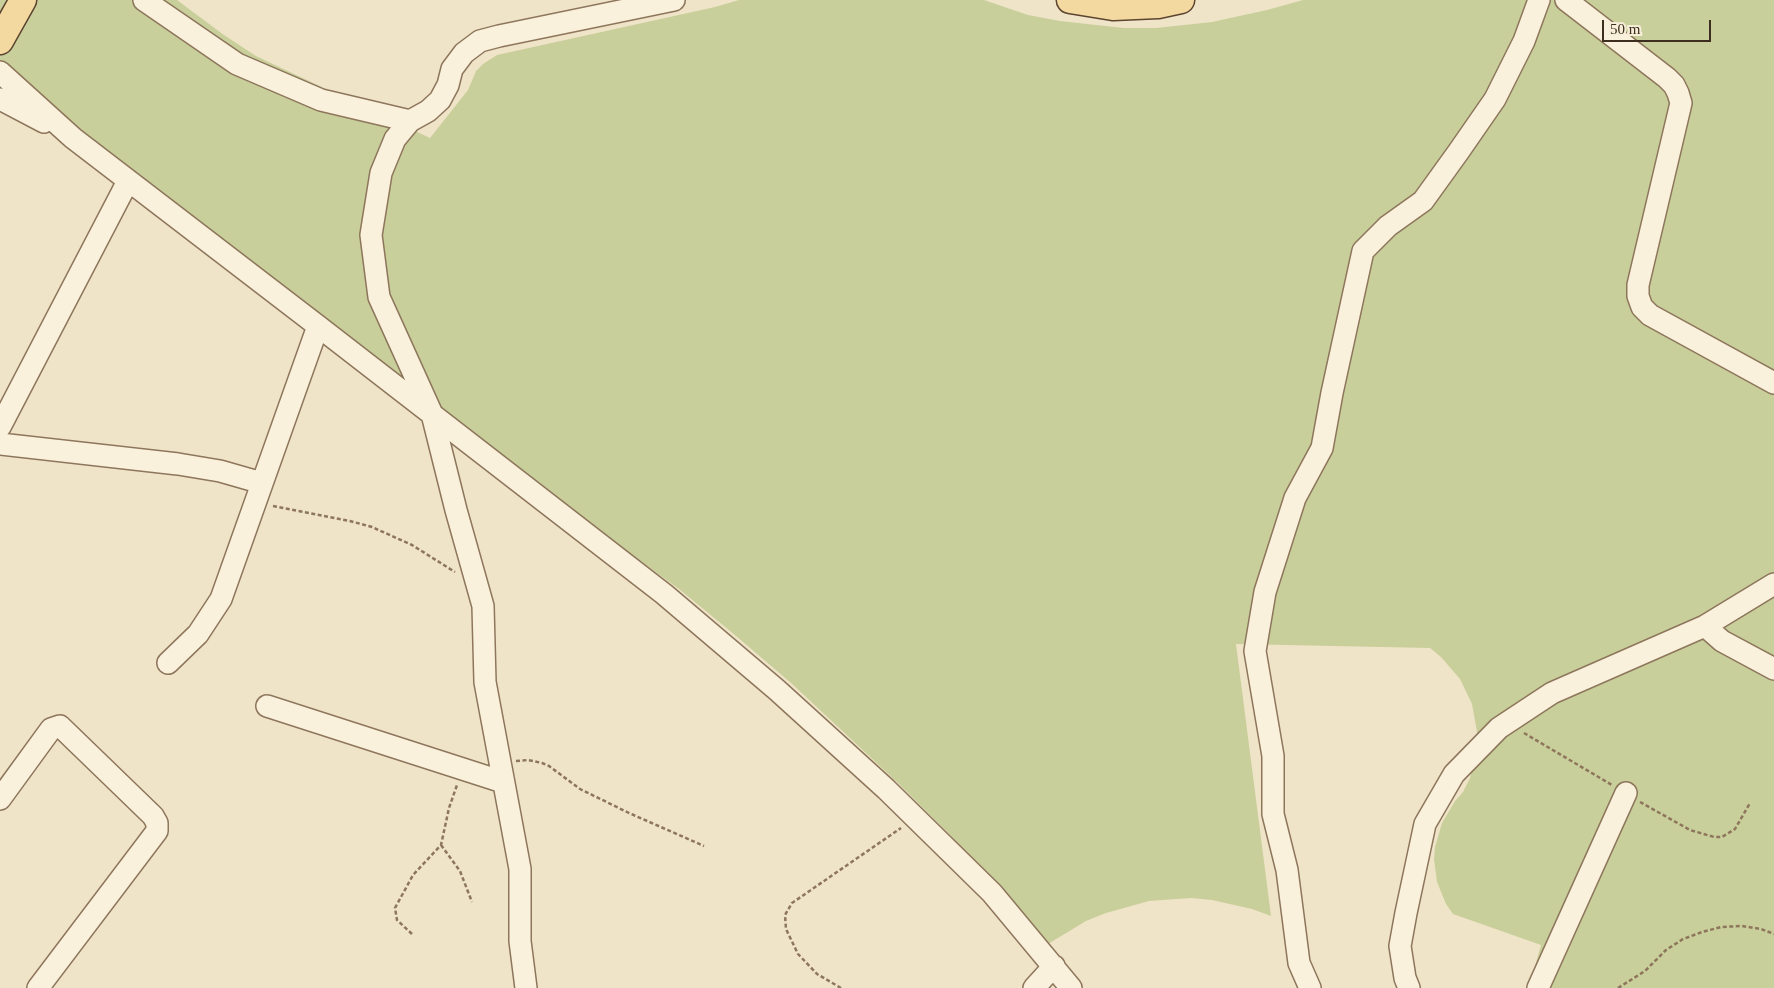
<!DOCTYPE html>
<style>
body{margin:0}
#map{position:relative;width:1774px;height:988px;overflow:hidden;background:#f0e4c8;font-family:"Times New Roman",serif}
canvas{display:block}
.scale{position:absolute;left:1602px;top:20px;width:109px;height:22px;box-sizing:border-box;border:2px solid #3d2e20;border-top:0;padding-left:6px;font-size:15px;line-height:18px;white-space:nowrap;color:#3d2e20;-webkit-text-stroke:4px #f7eed8;paint-order:stroke}
</style>
<div id="map">
<canvas width="1774" height="988"></canvas>
<div class="scale">50 m</div>
</div>
<script>
const context = document.querySelector('canvas').getContext('2d');
context.lineJoin = 'round';
function fill(path, color) { context.fillStyle = color; context.fill(path, 'evenodd'); }
const poly = rows => new Path2D(rows.map(r => 'M' + r).join(''));
function strokePath(path, color, width, dash) { context.strokeStyle = color; context.lineWidth = width; context.lineCap = dash ? 'butt' : 'round'; context.setLineDash(dash || []); context.stroke(path); }
const green = poly([
 [0,0,177,0,224,35,256,56,430,138,468,90,476,71,483,64,497,55,715,7,739,0,984,0,1028,15,1060,21,1124,28,1156,28,1212,22,1267,10,1303,0,1774,0,1774,988,1529,988,1541,945,1453,914,1446,904,1437,882,1434,859,1435,847,1442,823,1455,801,1463,792,1470,778,1477,748,1477,732,1472,704,1460,679,1441,657,1430,648,1236,644,1271,916,1252,909,1212,900,1191,898,1149,901,1106,913,1086,921,1048,944,950,835,898,783,791,683,736,636,679,589,0,95]
]);
const path = poly([
 [273,506,350,521,372,527,412,545,455,572],
 [1524,733,1612,785],
 [516,761,528,760,542,763,549,766,580,789,629,813,704,846],
 [1640,802,1690,830,1714,837,1722,837,1735,829,1750,803],
 [441,845,460,871,472,902],
 [412,934,397,920,395,908,413,875,441,845,449,808,457,785],
 [841,988,817,974,798,954,786,929,785,915,792,903,901,828],
 [1618,988,1645,971,1666,950,1683,939,1702,932,1721,927,1742,926,1761,929,1774,934]
]);
const minor = poly([
 [144,0,237,64,321,100,410,121],
 [1566,0,1667,78,1674,85,1678,93,1681,103,1638,285,1638,296,1642,307,1650,315,1774,383],
 [0,72,73,138,318,326,664,594,777,690,886,789,992,893,1071,988],
 [0,99,44,122],
 [0,427,128,181],
 [0,444,178,464,220,471,262,483],
 [1705,626,1722,641,1774,669],
 [168,663,198,634,221,599,318,326],
 [267,706,503,782],
 [0,799,51,729,60,726,153,816,157,823,157,831,38,988],
 [526,988,520,941,520,869,485,682,483,606,456,510,432,414,379,297,371,235,381,173,395,139,410,121,428,111,440,100,448,85,452,69,464,53,480,41,499,36,674,0],
 [1034,988,1054,966],
 [1310,988,1299,963,1287,870,1273,814,1273,756,1255,651,1265,592,1295,498,1322,448,1332,393,1363,251,1388,226,1423,201,1459,151,1495,99,1524,41,1539,0],
 [1409,988,1405,978,1400,946,1406,913,1425,824,1454,774,1499,728,1552,693,1705,626,1774,584],
 [1538,988,1626,793]
]);
const major = poly([
 [1070,0,1113,7,1158,5,1181,0],
 [0,41,23,0]
]);
fill(green, '#c9cf9b');
strokePath(minor, '#8d765c', 24);
strokePath(major, '#5b4430', 29);
strokePath(path, '#8d765c', 2.5, [4, 2.5]);
strokePath(minor, '#faf1dc', 21);
strokePath(major, '#f3d9a0', 26);
</script>
